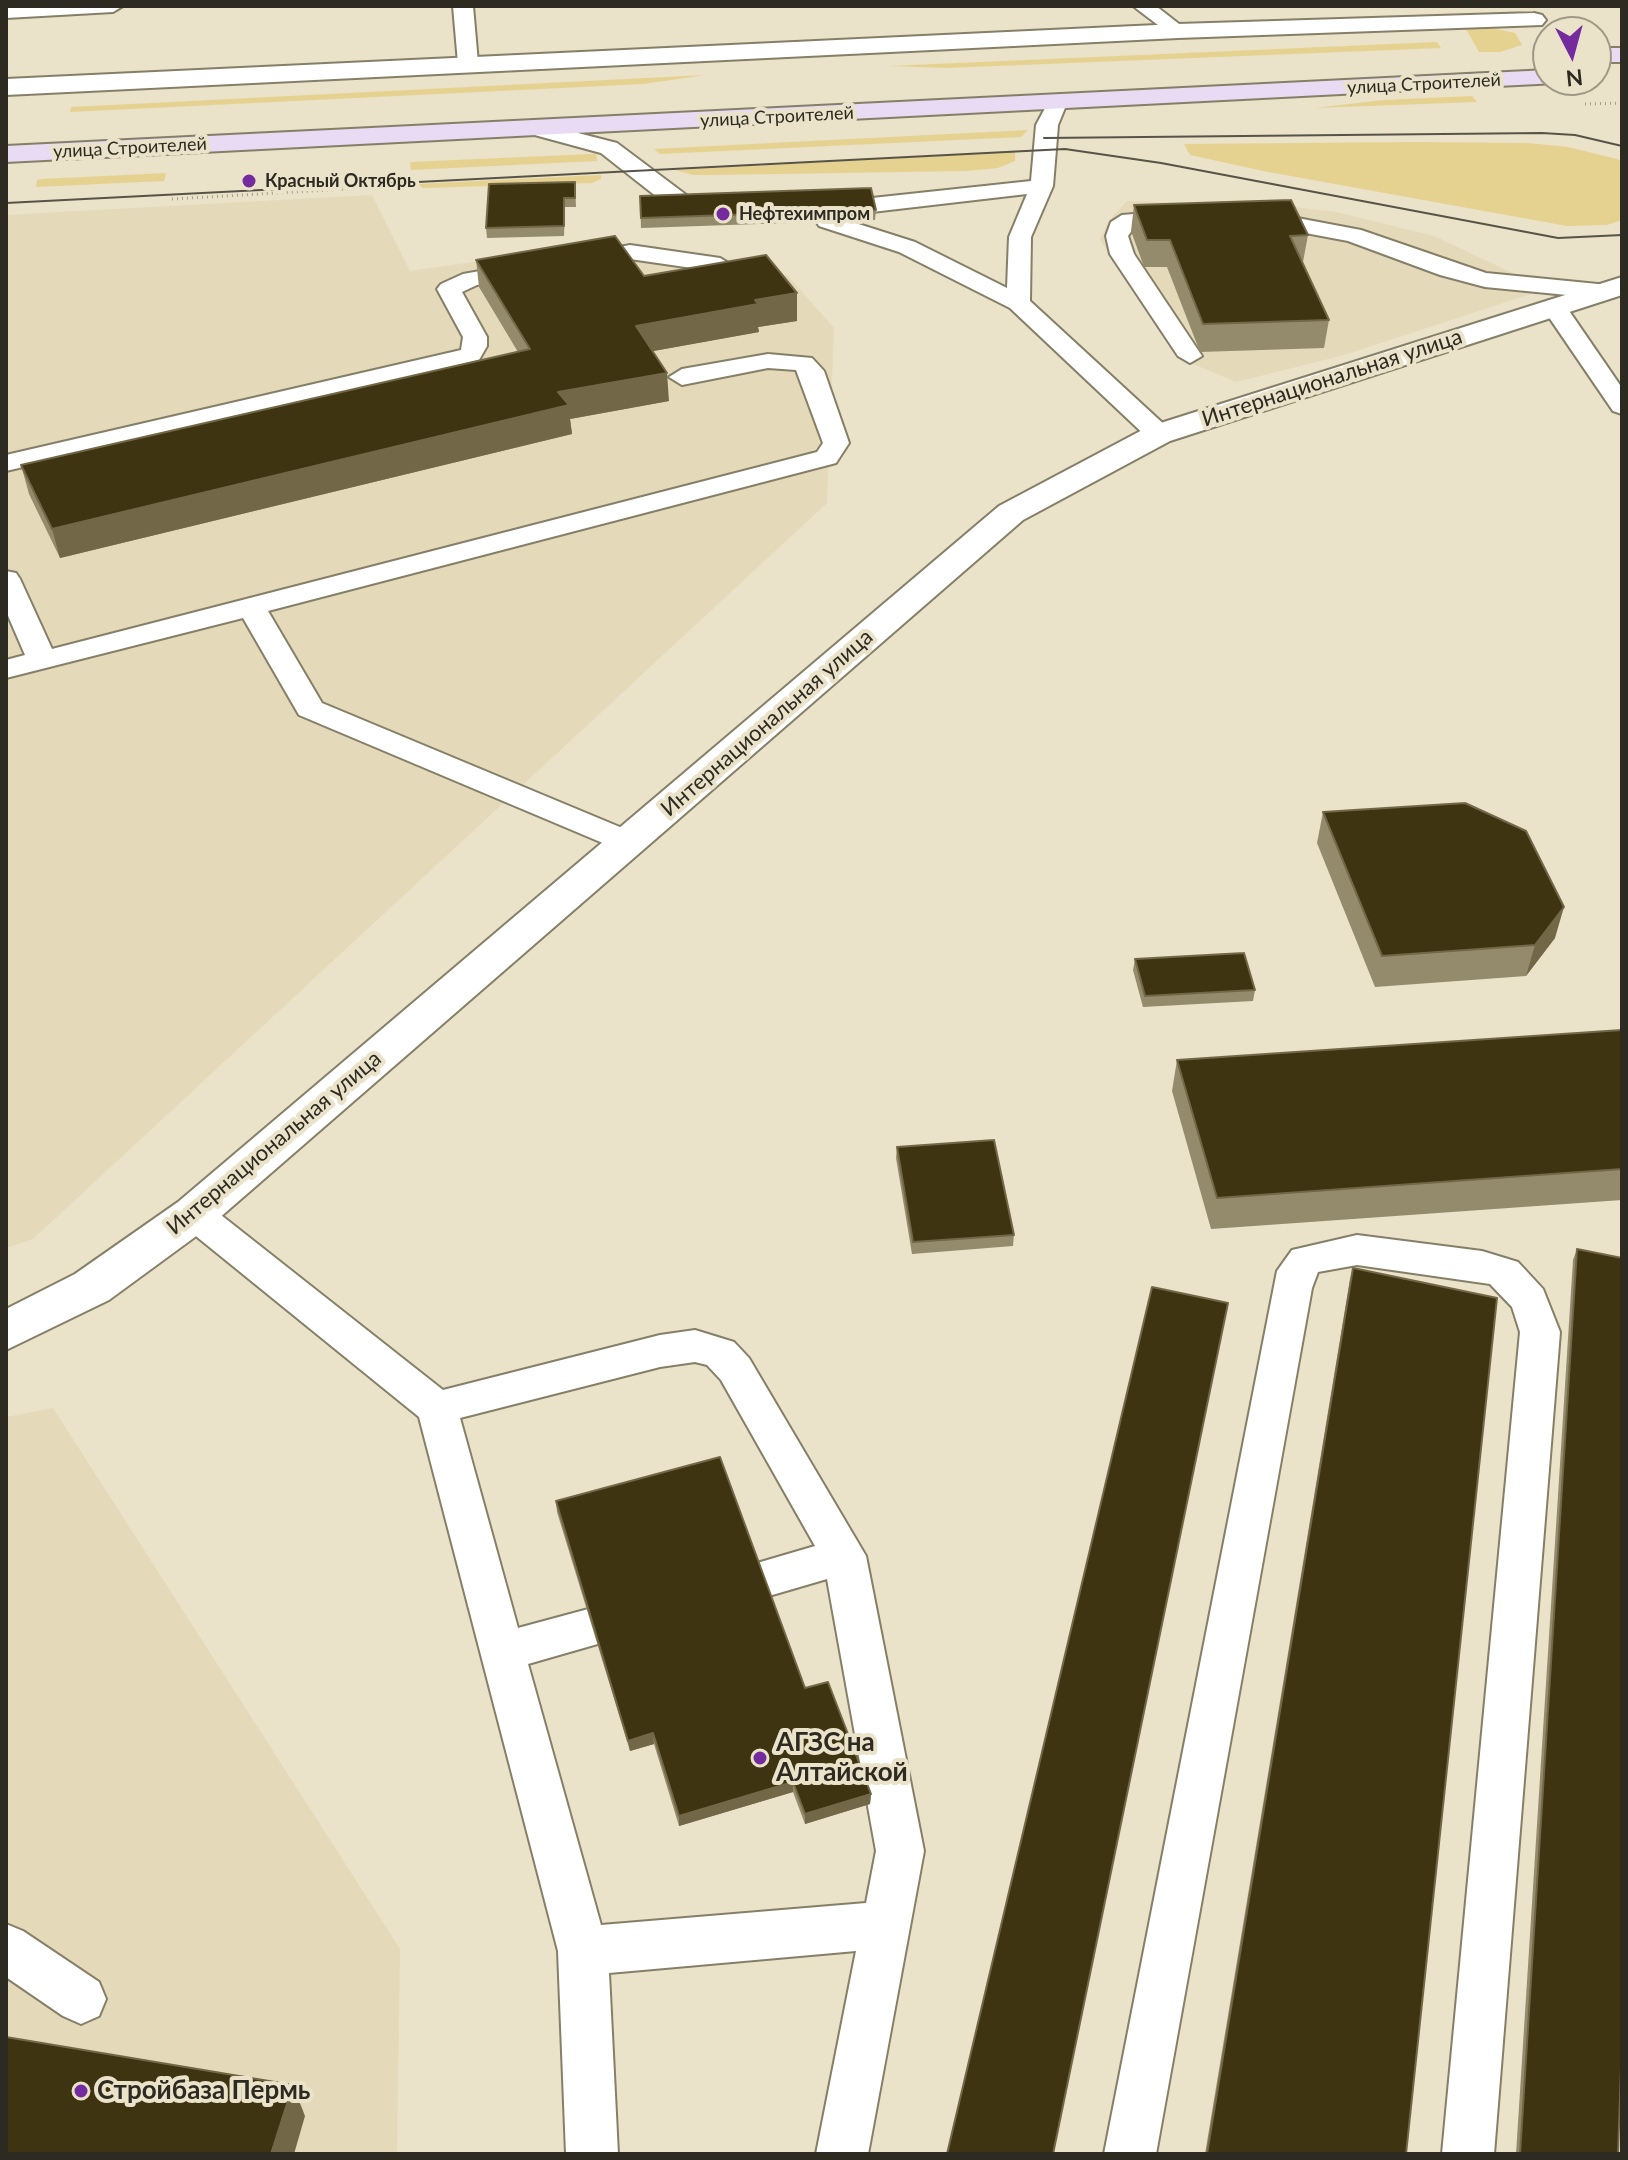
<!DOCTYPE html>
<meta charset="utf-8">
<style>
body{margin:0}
#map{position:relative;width:1628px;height:2160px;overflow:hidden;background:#eae2c9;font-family:Lato,sans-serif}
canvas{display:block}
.frame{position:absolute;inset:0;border:8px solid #2d2a21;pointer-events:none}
.north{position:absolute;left:1532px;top:16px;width:80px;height:80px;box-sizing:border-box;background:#eae2c9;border:2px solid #9e9886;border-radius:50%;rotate:174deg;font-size:22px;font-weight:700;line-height:32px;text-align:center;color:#2d2a21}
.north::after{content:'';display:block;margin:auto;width:28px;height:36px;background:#742b9e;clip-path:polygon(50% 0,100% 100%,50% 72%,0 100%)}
</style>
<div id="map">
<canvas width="1628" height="2160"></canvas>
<div class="frame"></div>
<div class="north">N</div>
</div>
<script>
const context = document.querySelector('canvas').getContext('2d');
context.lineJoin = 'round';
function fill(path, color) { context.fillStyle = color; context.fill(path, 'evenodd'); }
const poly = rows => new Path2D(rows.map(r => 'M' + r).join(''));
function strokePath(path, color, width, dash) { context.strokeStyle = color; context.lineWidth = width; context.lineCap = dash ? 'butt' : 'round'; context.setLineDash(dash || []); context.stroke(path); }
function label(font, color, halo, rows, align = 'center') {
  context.font = font + ' Lato,sans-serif'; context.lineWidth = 8; context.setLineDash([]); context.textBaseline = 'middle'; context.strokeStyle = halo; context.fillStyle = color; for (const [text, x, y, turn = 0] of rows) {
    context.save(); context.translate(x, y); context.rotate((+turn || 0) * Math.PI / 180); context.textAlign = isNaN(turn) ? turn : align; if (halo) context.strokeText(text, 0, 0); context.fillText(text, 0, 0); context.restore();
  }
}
const built = poly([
 [372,195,410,271,604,243,651,246,787,275,834,328,827,503,33,1239,6,1248,6,215],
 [1127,201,1294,207,1336,212,1434,236,1525,279,1531,294,1344,355,1236,382,1179,358,1100,240,1108,222],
 [53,1408,400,1949,397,2154,6,2154,6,1417]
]);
const green = poly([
 [1492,28,1515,33,1522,45,1500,52,1479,52,1466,29],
 [1437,42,1441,48,947,68,889,66],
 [706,75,643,84,70,112,71,107],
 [1472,96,1477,102,1314,108,1383,100],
 [1028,130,1021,137,660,154,654,149],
 [1416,142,1528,143,1568,147,1617,159,1622,162,1622,220,1607,225,1567,226,1263,171,1190,155,1184,144],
 [1015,152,1015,161,998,168,966,171,715,175,693,175,675,170],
 [591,154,596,154,597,161,411,170,410,162],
 [166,173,164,181,36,187,37,180,42,179],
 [601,175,601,179,592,183,423,188,417,184]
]);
const path = poly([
 [1585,104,1622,103],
 [172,199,416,185]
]);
const lane = poly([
 [6,6,123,6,113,12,6,18,6,6],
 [453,6,473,6,478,63,475,67,461,67,458,63,453,6],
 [1133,6,1156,6,1188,31,1185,35,1171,35,1133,6],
 [1057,97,1067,103,1058,125,1053,186,1031,237,1030,301,1168,428,1172,434,1168,440,1150,440,1010,308,899,252,819,226,816,221,827,214,915,242,1007,288,1009,237,1027,194,872,212,861,205,872,198,1031,181,1036,125,1050,99,1057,97],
 [539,123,617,143,697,203,686,210,678,208,657,197,601,153,531,134,528,129,539,123],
 [1180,210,1188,212,1191,217,1188,222,1135,226,1128,236,1134,254,1202,356,1190,363,1178,356,1110,254,1106,236,1111,222,1122,215,1180,210],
 [1255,210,1361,230,1486,273,1608,285,1620,292,1608,299,1485,287,1440,275,1348,241,1247,222,1244,217,1247,212,1255,210],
 [630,245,720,258,732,265,720,272,630,259,579,268,567,261,571,256,630,245],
 [525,263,537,270,533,275,477,285,462,292,487,337,487,346,479,360,6,471,6,455,461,350,463,337,437,289,441,284,463,274,525,263],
 [1554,300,1563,302,1622,388,1622,414,1613,411,1542,307,1554,300],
 [768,354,812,358,824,371,849,443,836,463,268,611,322,703,639,835,644,842,639,849,628,852,617,849,299,715,243,618,6,678,6,660,25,655,6,611,6,571,16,573,20,579,52,649,817,452,823,443,796,370,768,368,682,385,669,377,682,369,768,354],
 [194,1200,207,1204,443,1390,660,1335,695,1330,734,1342,749,1358,866,1556,924,1851,868,2154,816,2154,856,1951,609,1973,618,2154,566,2154,558,1951,419,1417,181,1224,175,1214,181,1204,194,1200],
 [695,1362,707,1365,721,1380,815,1546,747,1566,740,1579,747,1592,762,1598,827,1579,876,1851,866,1903,601,1925,528,1664,608,1641,614,1627,608,1613,592,1608,518,1628,460,1418,660,1367,695,1362],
 [1357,1235,1482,1251,1518,1262,1543,1289,1560,1332,1494,2154,1442,2154,1520,1332,1512,1307,1490,1284,1357,1265,1318,1272,1312,1288,1156,2154,1104,2154,1277,1271,1292,1250,1357,1235],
 [6,1924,23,1931,99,1982,106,1999,99,2016,81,2024,63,2016,6,1977,6,1924]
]);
const street = poly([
 [1534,13,1542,15,1546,20,1542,25,1178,38,6,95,6,79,1178,24,1534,13],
 [1622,277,1622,295,1170,441,1023,520,210,1226,109,1300,6,1350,6,1309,75,1274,178,1202,999,506,1148,427,1622,277]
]);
const secondary = poly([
 [1596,48,1622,48,1622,62,1596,62,1596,48],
 [1548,70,1548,80,1559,80,1557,83,6,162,6,146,1548,70]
]);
const tram = poly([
 [1044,138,1542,133,1575,135,1622,146],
 [6,203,1065,149,1161,163,1558,238,1622,235]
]);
const wall = poly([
 [575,182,576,207,565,207,564,236,487,238,486,228],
 [640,196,876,210,875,220,641,228],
 [1134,205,1308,235,1303,262,1302,262,1329,320,1324,348,1200,352,1167,267,1144,267,1131,231],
 [476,260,797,293,797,321,758,327,759,332,653,351,669,401,570,419,572,434,60,558,29,494,21,465,518,352,479,287],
 [1323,812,1555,938,1526,976,1375,987,1317,843],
 [1135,959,1255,990,1253,1001,1143,1007,1133,970],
 [1622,1030,1622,1200,1211,1229,1172,1091,1177,1060],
 [897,1147,1014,1235,1013,1246,912,1254,896,1158],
 [1577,1249,1618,2154,1516,2154,1573,1260],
 [1353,1268,1406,2154,1205,2154,1350,1279],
 [556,1501,805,1688,871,1794,870,1804,805,1824,793,1792,679,1826,654,1744,630,1751,557,1512]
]);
const shadedWall = poly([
 [797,293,797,321,758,327,759,332,637,354,636,326,755,300],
 [667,373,669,401,570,419,572,434,60,558,52,529,558,392],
 [1564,907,1555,938,1526,976,1535,945],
 [653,1733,654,1744,630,1751,628,1741],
 [793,1782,793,1792,679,1826,679,1816],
 [871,1794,870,1804,805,1824,805,1814],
 [293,2085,305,2116,294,2154,271,2154]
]);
const building = poly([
 [575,182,575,198,564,198,564,226,486,228,489,184,575,182],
 [871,188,876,210,641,218,640,196,871,188],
 [1291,200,1308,235,1290,236,1329,320,1203,324,1170,240,1147,240,1134,205,1291,200],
 [615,236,644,276,766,255,797,293,755,300,758,304,636,326,667,373,558,392,569,405,52,529,21,465,530,349,476,260,615,236],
 [1465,803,1526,831,1564,907,1535,945,1382,956,1323,812,1465,803],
 [1244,953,1255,990,1145,996,1135,959,1244,953],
 [1622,1030,1622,1169,1217,1198,1177,1060,1622,1030],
 [994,1140,1014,1235,913,1242,897,1147,994,1140],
 [1577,1249,1622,1258,1622,2039,1618,2154,1520,2154,1577,1249],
 [1353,1268,1497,1298,1406,2154,1207,2154,1353,1268],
 [1152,1287,1228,1303,1053,2154,947,2154,1152,1287],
 [720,1457,805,1688,828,1682,871,1794,805,1814,793,1782,679,1816,653,1733,628,1741,556,1501,720,1457],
 [6,2037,293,2085,271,2154,6,2154,6,2037]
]);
const markers = [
 [249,181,8,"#742b9e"],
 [723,214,8,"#742b9e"],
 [760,1758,8,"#742b9e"],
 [81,2091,8,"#742b9e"]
];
const farStreetnames = [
 ["улица Строителей",1424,84,-3],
 ["улица Строителей",777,117,-3],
 ["улица Строителей",130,148,-3]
];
const farPoinames = [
 ["Красный Октябрь",265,181],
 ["Нефтехимпром",739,214]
];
const streetNames = [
 ["Интернациональная улица",1332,378,-18],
 ["Интернациональная улица",767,723,-41],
 ["Интернациональная улица",274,1143,-40]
];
const nearPoinames = [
 ["АГЗС на",776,1743],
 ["Алтайской",776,1773],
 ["Стройбаза Пермь",97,2091]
];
fill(built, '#e4dab9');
fill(green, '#e6d290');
strokePath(lane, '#867f68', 4);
strokePath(street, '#867f68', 4);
strokePath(secondary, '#867f68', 4);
strokePath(path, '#a59f8b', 3, [1, 4]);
fill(lane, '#fff');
fill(street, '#fff');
fill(secondary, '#e9dbf3');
strokePath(tram, '#585347', 2);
fill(wall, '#948b6d');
fill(shadedWall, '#726848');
fill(building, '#3e3411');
strokePath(building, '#726848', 2);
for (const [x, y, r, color] of markers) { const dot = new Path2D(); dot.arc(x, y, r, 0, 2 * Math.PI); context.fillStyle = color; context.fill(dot); strokePath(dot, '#eae2c9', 3); }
label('18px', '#2d2a21', '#eae2c9', farStreetnames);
label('bold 18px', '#2d2a21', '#eae2c9', farPoinames, 'left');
label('22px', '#2d2a21', '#eae2c9', streetNames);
label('bold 26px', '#2d2a21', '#eae2c9', nearPoinames, 'left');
</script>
